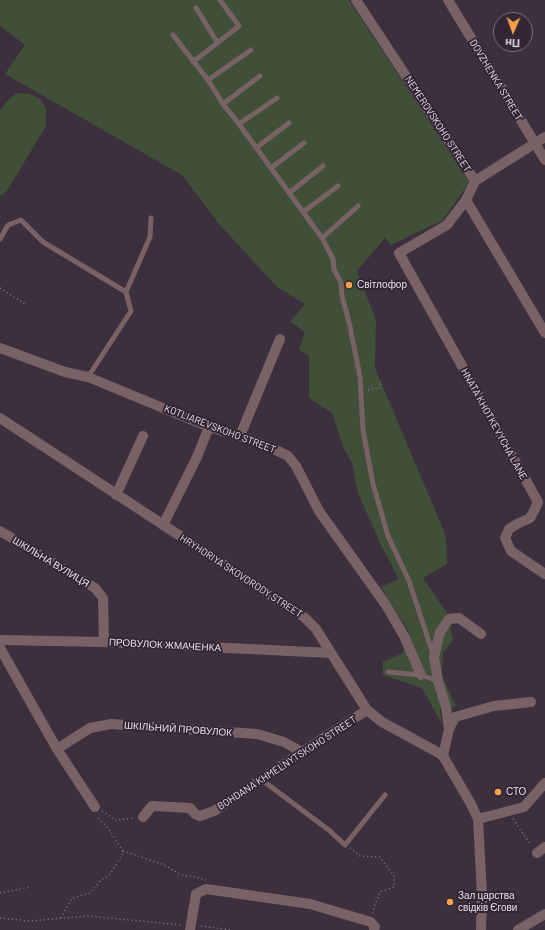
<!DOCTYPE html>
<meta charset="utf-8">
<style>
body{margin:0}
#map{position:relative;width:545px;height:930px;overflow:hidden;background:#3c303e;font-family:Barlow,sans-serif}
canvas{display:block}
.north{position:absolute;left:493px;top:12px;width:40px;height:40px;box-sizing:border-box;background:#322634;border:1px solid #7a707c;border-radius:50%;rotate:182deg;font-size:11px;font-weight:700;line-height:16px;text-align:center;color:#e7dfe8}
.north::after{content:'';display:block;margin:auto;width:14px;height:18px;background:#f9a04c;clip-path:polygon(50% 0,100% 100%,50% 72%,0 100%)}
</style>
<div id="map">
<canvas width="545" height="930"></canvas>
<div class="north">Пн</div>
</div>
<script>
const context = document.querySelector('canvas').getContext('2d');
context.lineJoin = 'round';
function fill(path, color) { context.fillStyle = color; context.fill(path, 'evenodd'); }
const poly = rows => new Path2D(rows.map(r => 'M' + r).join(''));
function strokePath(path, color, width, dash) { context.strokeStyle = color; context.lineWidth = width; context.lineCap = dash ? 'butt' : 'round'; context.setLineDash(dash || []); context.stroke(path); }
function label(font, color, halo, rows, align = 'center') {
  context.font = font + ' Barlow,sans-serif'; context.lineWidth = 4; context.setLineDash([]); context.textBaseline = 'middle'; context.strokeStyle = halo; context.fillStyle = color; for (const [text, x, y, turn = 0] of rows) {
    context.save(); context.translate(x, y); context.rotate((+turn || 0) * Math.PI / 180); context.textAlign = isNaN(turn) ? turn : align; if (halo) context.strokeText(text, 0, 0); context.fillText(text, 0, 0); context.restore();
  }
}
const green = poly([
 [0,0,349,0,469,182,460,196,443,220,391,245,385,238,357,271,376,320,375,368,446,536,447,564,423,578,447,613,453,639,443,653,442,676,456,706,440,710,442,724,422,688,383,675,383,662,403,653,409,632,381,587,399,579,381,545,358,493,352,463,343,447,332,413,309,398,309,356,299,350,305,332,290,322,305,304,277,287,219,224,182,175,5,74,25,45,0,26],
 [17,93,30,94,40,99,46,109,46,126,7,191,0,196,0,111,6,102]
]);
const path = poly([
 [0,288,25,304],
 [368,390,374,388,379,389,381,382],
 [102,811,115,820,135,818],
 [513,819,531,845],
 [350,848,360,856,380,857,394,876,394,887,380,892,374,907,373,914],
 [123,851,162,864,181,875,196,877,206,880],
 [0,893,29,887],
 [0,918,30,921,88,916,181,925],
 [61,918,72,898,90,893,100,881,110,874,122,855,123,851,110,831,97,816],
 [201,926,230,930]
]);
const service = poly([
 [196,8,217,42],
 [173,35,208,80,223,104,239,124,322,238,333,259,334,269,341,283,342,296,349,322,360,377,363,430,373,484,388,536,409,581,433,654],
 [193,62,239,26,220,0],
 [208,80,251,50],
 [223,104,260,76],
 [239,124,277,98],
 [256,148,289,123],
 [271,168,304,143],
 [289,193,323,166],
 [303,212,338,186],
 [322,238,358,206],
 [0,239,8,225,21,220,43,242,126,292,131,311,88,377],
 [126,292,150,237,151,218],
 [388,672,421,675,438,681],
 [262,780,330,831,345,845,385,795]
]);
const minor = poly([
 [356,0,475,181,466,200,447,225,399,253,538,502,535,509,530,518,517,524,509,529,505,538,511,551,545,574],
 [448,0,545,160],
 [475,181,545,137],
 [466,200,545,333],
 [0,348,65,372,88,377,209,427,240,436,276,450,288,456,296,466,319,511,386,605,404,636,421,675],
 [240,436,280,339],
 [116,495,143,436],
 [163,525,197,457,209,427],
 [0,531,95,588,103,598,104,642],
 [0,648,57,749,95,807],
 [449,729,446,707,438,681,434,657,440,632,449,619,459,618,481,634],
 [57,749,90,728,111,724,257,734,284,742,302,752],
 [443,756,449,729,455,717,494,706,531,702],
 [143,817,152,806,190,808,195,814,200,816,214,811,302,752,367,710],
 [478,819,524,807,545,783],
 [537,853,545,847],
 [190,930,196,894,206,889,310,904,371,922,375,927,374,930],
 [518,930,545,914]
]);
const tertiary = poly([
 [0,418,304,617,316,629,367,710,382,722,439,753,443,756,471,804,478,819,482,895,481,930],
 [0,640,104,642,331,653]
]);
const markers = [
 [349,285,4,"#f9a04c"],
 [498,792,4,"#f9a04c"],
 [450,902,4,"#f9a04c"]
];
const streetNames = [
 ["DOVZHENKA STREET",496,80,59],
 ["NEMEROVSKOHO STREET",438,124,57],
 ["HNATA KHOTKEVYCHA LANE",494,424,61],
 ["KOTLIAREVSKOHO STREET",220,429,21],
 ["ШКІЛЬНА ВУЛИЦЯ",51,562,31],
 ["HRYHORIYA SKOVORODY STREET",241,576,33],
 ["ПРОВУЛОК ЖМАЧЕНКА",165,645,3],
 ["ШКІЛЬНИЙ ПРОВУЛОК",178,729,4],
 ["BOHDANA KHMELNYTSKOHO STREET",287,763,-33]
];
const poiNames = [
 ["Світлофор",357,285],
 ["СТО",506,792],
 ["Зал царства",458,896],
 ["свідків Єгови",458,908]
];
fill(green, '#404f38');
strokePath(path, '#847a86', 1.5, [1, 3]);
strokePath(service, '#796266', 5);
strokePath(minor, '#796266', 10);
strokePath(tertiary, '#796266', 10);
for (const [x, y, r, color] of markers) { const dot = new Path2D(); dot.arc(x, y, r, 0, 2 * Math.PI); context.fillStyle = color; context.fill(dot); strokePath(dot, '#322634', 1.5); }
label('10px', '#e7dfe8', '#322634', streetNames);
label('10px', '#e7dfe8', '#322634', poiNames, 'left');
</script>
